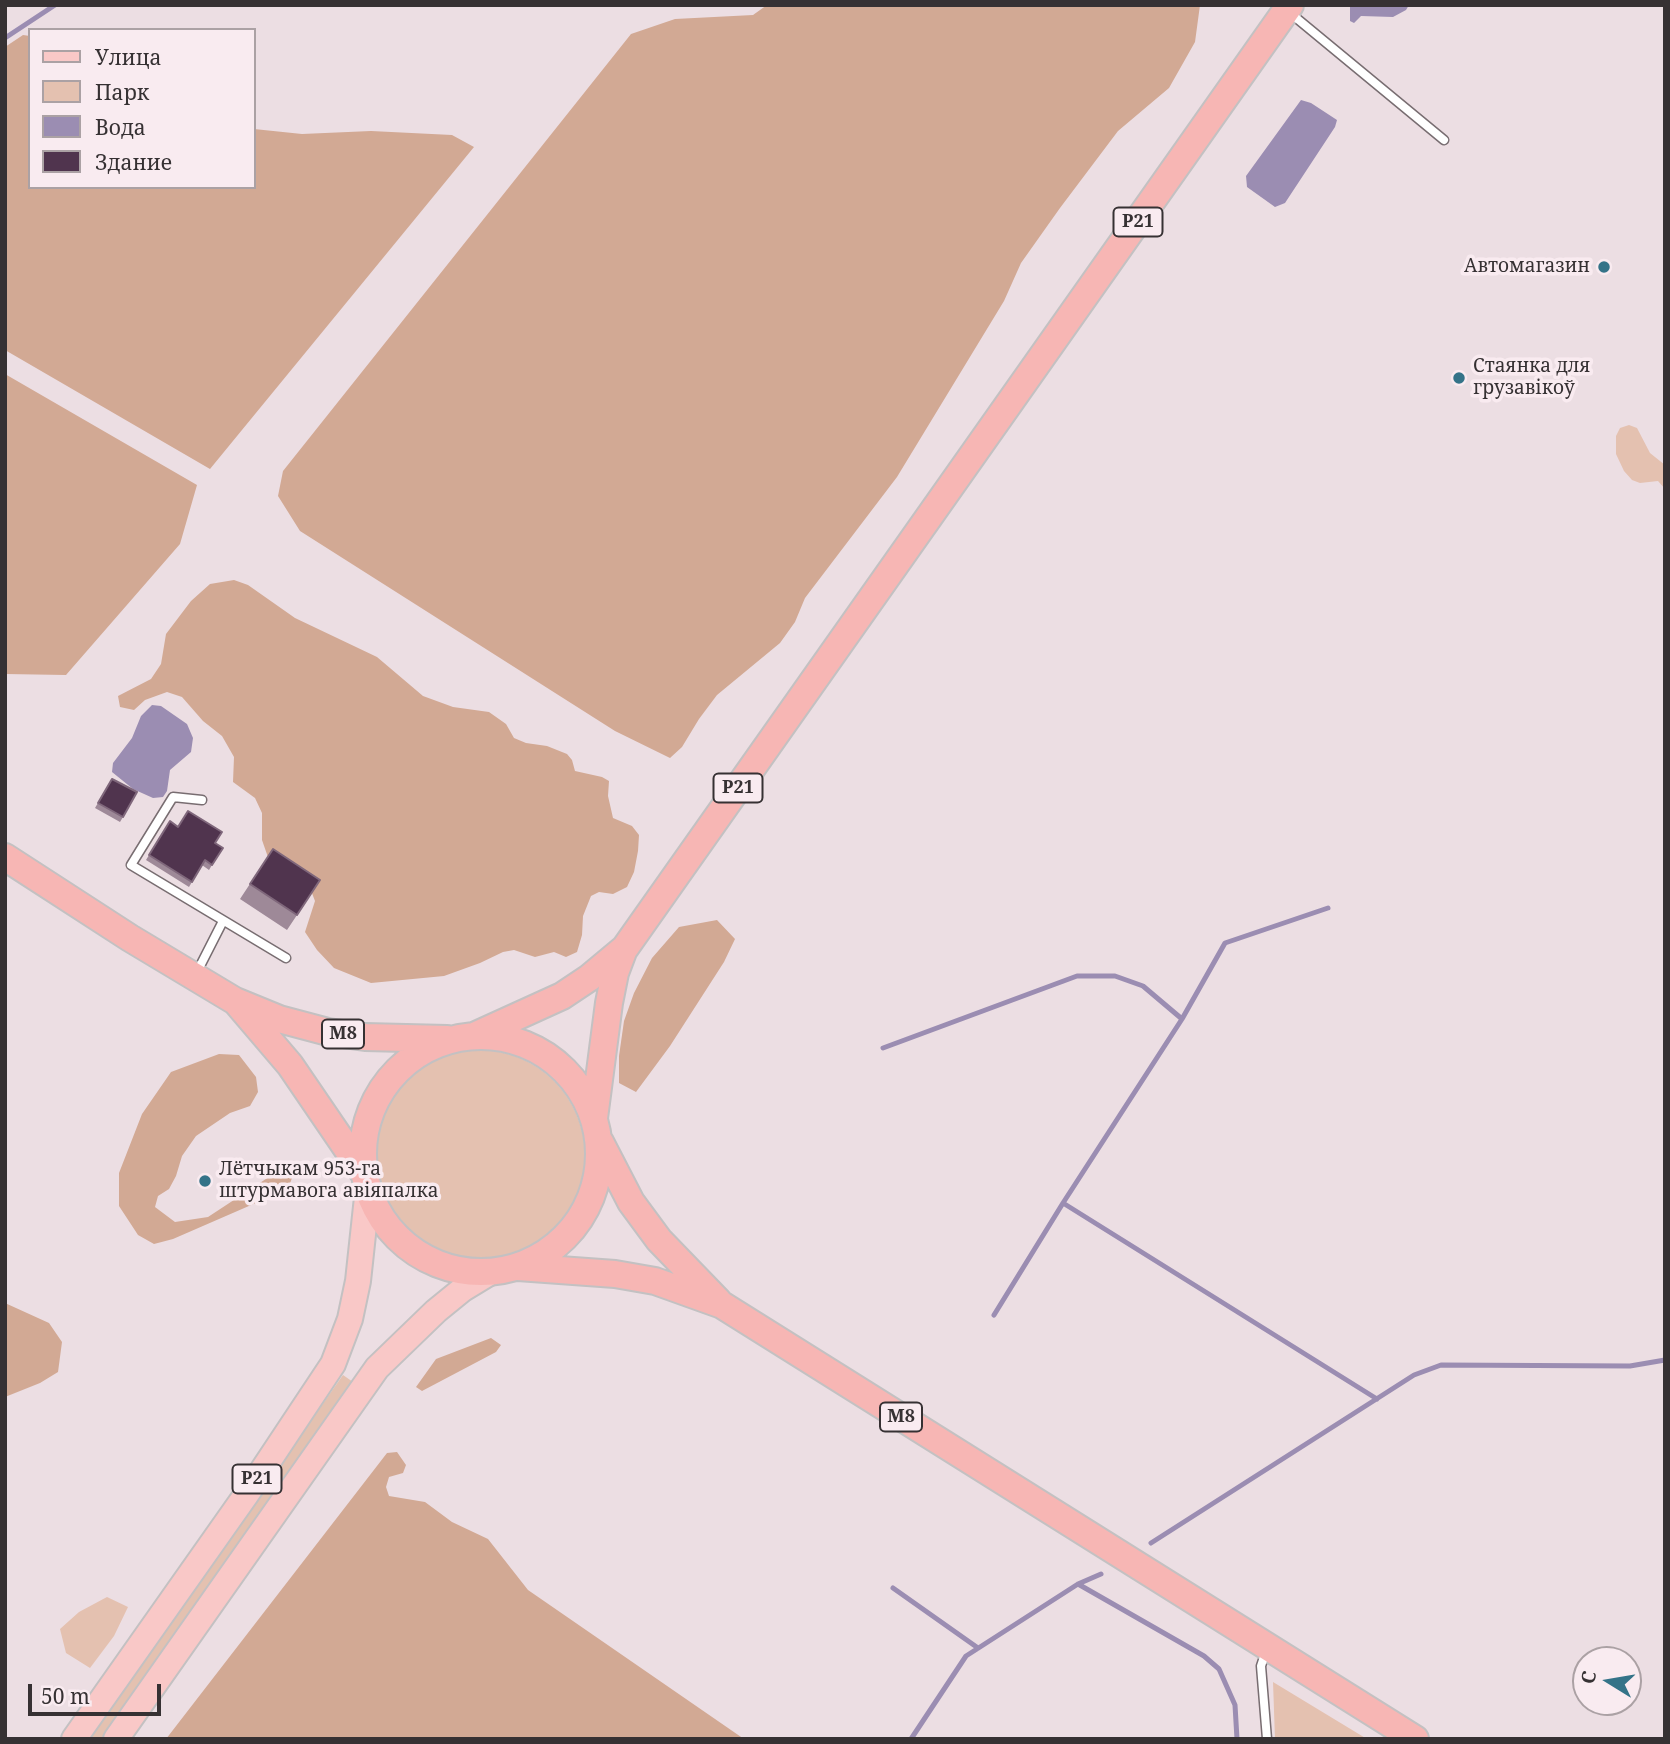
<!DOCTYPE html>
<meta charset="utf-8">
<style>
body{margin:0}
#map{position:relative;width:1670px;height:1744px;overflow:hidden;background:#ecdee3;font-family:"Noto Serif",serif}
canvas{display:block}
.frame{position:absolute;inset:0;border:7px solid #363133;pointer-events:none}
.legend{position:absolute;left:28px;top:28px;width:228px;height:161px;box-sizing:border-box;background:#f9ebf0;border:2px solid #aba1a4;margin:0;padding:9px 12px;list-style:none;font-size:21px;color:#363133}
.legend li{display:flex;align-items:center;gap:14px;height:35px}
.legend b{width:35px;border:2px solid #aba1a4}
.north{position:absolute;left:1572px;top:1646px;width:70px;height:70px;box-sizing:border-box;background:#f9ebf0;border:2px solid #aba1a4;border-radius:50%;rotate:281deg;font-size:19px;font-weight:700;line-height:28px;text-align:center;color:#363133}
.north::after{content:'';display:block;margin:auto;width:24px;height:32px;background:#347388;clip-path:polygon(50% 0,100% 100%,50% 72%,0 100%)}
.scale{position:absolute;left:28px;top:1684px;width:133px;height:32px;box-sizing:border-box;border:4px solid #363133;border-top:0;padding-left:9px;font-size:21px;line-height:24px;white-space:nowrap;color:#363133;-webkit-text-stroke:5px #f9ebf0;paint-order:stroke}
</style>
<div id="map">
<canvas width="1670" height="1744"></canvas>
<div class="frame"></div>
<ul class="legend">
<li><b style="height:9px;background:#f9c8c7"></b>Улица</li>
<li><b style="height:19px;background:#e4c1b0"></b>Парк</li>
<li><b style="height:19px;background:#9b8db2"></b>Вода</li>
<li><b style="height:19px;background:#50344e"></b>Здание</li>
</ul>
<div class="north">С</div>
<div class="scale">50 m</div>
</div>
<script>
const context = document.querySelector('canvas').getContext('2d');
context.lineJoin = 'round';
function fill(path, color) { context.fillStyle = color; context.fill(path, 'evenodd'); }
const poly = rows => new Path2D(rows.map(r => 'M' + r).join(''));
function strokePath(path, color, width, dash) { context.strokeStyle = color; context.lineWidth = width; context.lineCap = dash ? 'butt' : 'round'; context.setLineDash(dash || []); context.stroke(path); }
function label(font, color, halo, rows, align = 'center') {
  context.font = font + ' "Noto Serif",serif'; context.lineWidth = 7; context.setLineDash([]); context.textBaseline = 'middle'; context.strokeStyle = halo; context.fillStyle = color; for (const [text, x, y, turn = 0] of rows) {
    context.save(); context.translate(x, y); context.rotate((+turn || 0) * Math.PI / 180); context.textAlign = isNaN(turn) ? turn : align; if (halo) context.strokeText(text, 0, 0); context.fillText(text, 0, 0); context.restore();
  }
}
const green = poly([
 [1629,425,1637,428,1650,453,1665,465,1665,489,1658,481,1640,483,1632,480,1624,471,1616,454,1616,436,1620,428],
 '373 1156a106 106 0 1 1 212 0a106 106 0 1 1-212 0Z',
 [343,1375,353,1382,101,1739,87,1739],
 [107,1597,128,1607,114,1636,90,1668,66,1653,60,1629,79,1612],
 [1273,1682,1367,1739,1275,1739]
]);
const forest = poly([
 [767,5,1200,5,1195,42,1169,88,1118,131,1060,208,1021,263,1004,301,897,477,805,598,795,622,780,643,717,695,699,719,682,747,670,758,615,731,300,531,278,496,283,471,631,34,675,19,753,15],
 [23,35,30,36,30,187,254,187,254,129,302,134,371,131,452,135,474,147,210,469,5,350,5,47],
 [5,374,197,485,180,544,66,675,5,674],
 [234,580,248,585,295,618,377,657,423,696,453,707,489,712,506,724,514,738,526,743,547,746,567,754,572,760,575,771,602,777,609,781,608,796,613,818,632,826,639,835,638,851,634,872,627,887,613,894,599,892,591,896,583,916,582,935,577,952,566,957,554,952,535,957,514,950,503,952,480,963,444,976,371,983,334,968,317,950,305,932,315,901,310,888,270,863,262,840,262,813,255,798,233,782,234,757,222,736,203,721,182,697,167,692,145,700,134,710,120,707,118,696,151,679,161,664,166,634,191,601,210,584],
 [717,920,735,939,724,962,670,1046,636,1092,619,1083,619,1056,624,1021,634,993,652,958,679,927],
 [219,1054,239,1055,256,1077,258,1092,250,1106,230,1113,196,1136,182,1156,176,1176,169,1189,158,1196,155,1207,175,1222,208,1217,275,1173,286,1171,292,1178,288,1189,173,1239,154,1244,138,1235,119,1206,119,1173,142,1114,171,1072],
 [5,1303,49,1323,62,1342,58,1372,40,1383,5,1397],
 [491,1338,501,1345,496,1352,422,1391,416,1387,436,1359],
 [397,1452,406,1465,403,1473,389,1477,386,1487,389,1496,425,1502,452,1522,488,1539,528,1590,744,1739,166,1739,387,1453]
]);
const water = poly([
 [1350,5,1409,5,1406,10,1393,17,1361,16,1354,23,1350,21],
 [1301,100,1311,103,1337,120,1335,127,1285,203,1275,207,1247,187,1246,176],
 [152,705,161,706,187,724,193,738,191,752,170,770,167,791,163,797,153,798,133,789,112,772,113,763,132,738,141,716]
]);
const stream = poly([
 [5,38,55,5],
 [1328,908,1225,943,1182,1019,1063,1203,1377,1399],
 [883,1048,1077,976,1115,976,1143,986,1182,1019],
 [994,1315,1063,1203],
 [1151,1543,1414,1375,1441,1365,1630,1366,1665,1360],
 [1078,1584,1204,1656,1219,1669,1235,1705,1237,1739],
 [893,1588,978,1648],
 [911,1739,966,1656,1078,1584,1101,1574]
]);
const service = poly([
 [1289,12,1444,140],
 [202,800,173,797,131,865,286,958],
 [196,974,223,921],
 [1266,1651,1261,1666,1267,1739]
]);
const primary = poly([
 [74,1739,246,1495,333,1364,350,1319,358,1281,368,1188],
 [116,1739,377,1368,436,1311,463,1289,491,1272]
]);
const trunk = poly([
 [5,857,130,938,235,1001,279,1019,328,1032,365,1037,447,1039],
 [238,1004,290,1065,365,1175],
 [474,1036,562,996,589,978,625,948,1290,5],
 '363 1154a118 118 0 1 1 236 0a118 118 0 1 1-236 0Z',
 [594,1118,609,1003,615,973,624,949],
 [600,1142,631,1202,659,1240,718,1301],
 [518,1267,615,1274,655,1281,722,1305,1415,1739]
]);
const wall = poly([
 [112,779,123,817,120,822,95,808],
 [170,821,178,826,215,843,212,865,209,870,202,865,189,887,146,860],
 [273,849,297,915,287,930,240,899]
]);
const building = poly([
 [112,779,137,792,123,817,98,803,112,779],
 [188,811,222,832,215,843,223,848,212,865,205,860,192,882,149,855,170,821,178,827,188,811],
 [273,849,320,880,297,915,250,884,273,849]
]);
const markers = [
 [1604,267,7,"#347388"],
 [1459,378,7,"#347388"],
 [205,1181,7,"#347388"]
];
const shields = [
 [1138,222,49],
 [738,788,49],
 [343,1034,42],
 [901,1417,42],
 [257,1479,49]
];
const shieldNames = [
 ["Р21",1138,222],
 ["Р21",738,788],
 ["М8",343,1034],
 ["М8",901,1417],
 ["Р21",257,1479]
];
const poiNames = [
 ["Автомагазин",1590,267,"right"],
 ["Стаянка для",1473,367],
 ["грузавікоў",1473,389],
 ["Лётчыкам 953-га",219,1170],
 ["штурмавога авіяпалка",219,1192]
];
fill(green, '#e4c1b0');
fill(forest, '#d2a994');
fill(water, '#9b8db2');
strokePath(stream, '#9b8db2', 5);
strokePath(service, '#786d71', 11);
strokePath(primary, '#c3c1c2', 28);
strokePath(trunk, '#c3c1c2', 30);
strokePath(service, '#fff', 8);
strokePath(primary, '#f9c8c7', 24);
strokePath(trunk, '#f7b6b4', 26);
fill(wall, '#9e8998');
fill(building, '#50344e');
strokePath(building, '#7f677b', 2);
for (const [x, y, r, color] of markers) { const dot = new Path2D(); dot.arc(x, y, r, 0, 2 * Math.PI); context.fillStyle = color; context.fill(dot); strokePath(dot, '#f9ebf0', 2.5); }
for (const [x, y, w] of shields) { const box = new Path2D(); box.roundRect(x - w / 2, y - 14.5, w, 29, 5); context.fillStyle = '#f9ebf0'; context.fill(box); strokePath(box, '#363133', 2); }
label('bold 18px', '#363133', null, shieldNames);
label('19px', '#363133', '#f9ebf0', poiNames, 'left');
</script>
